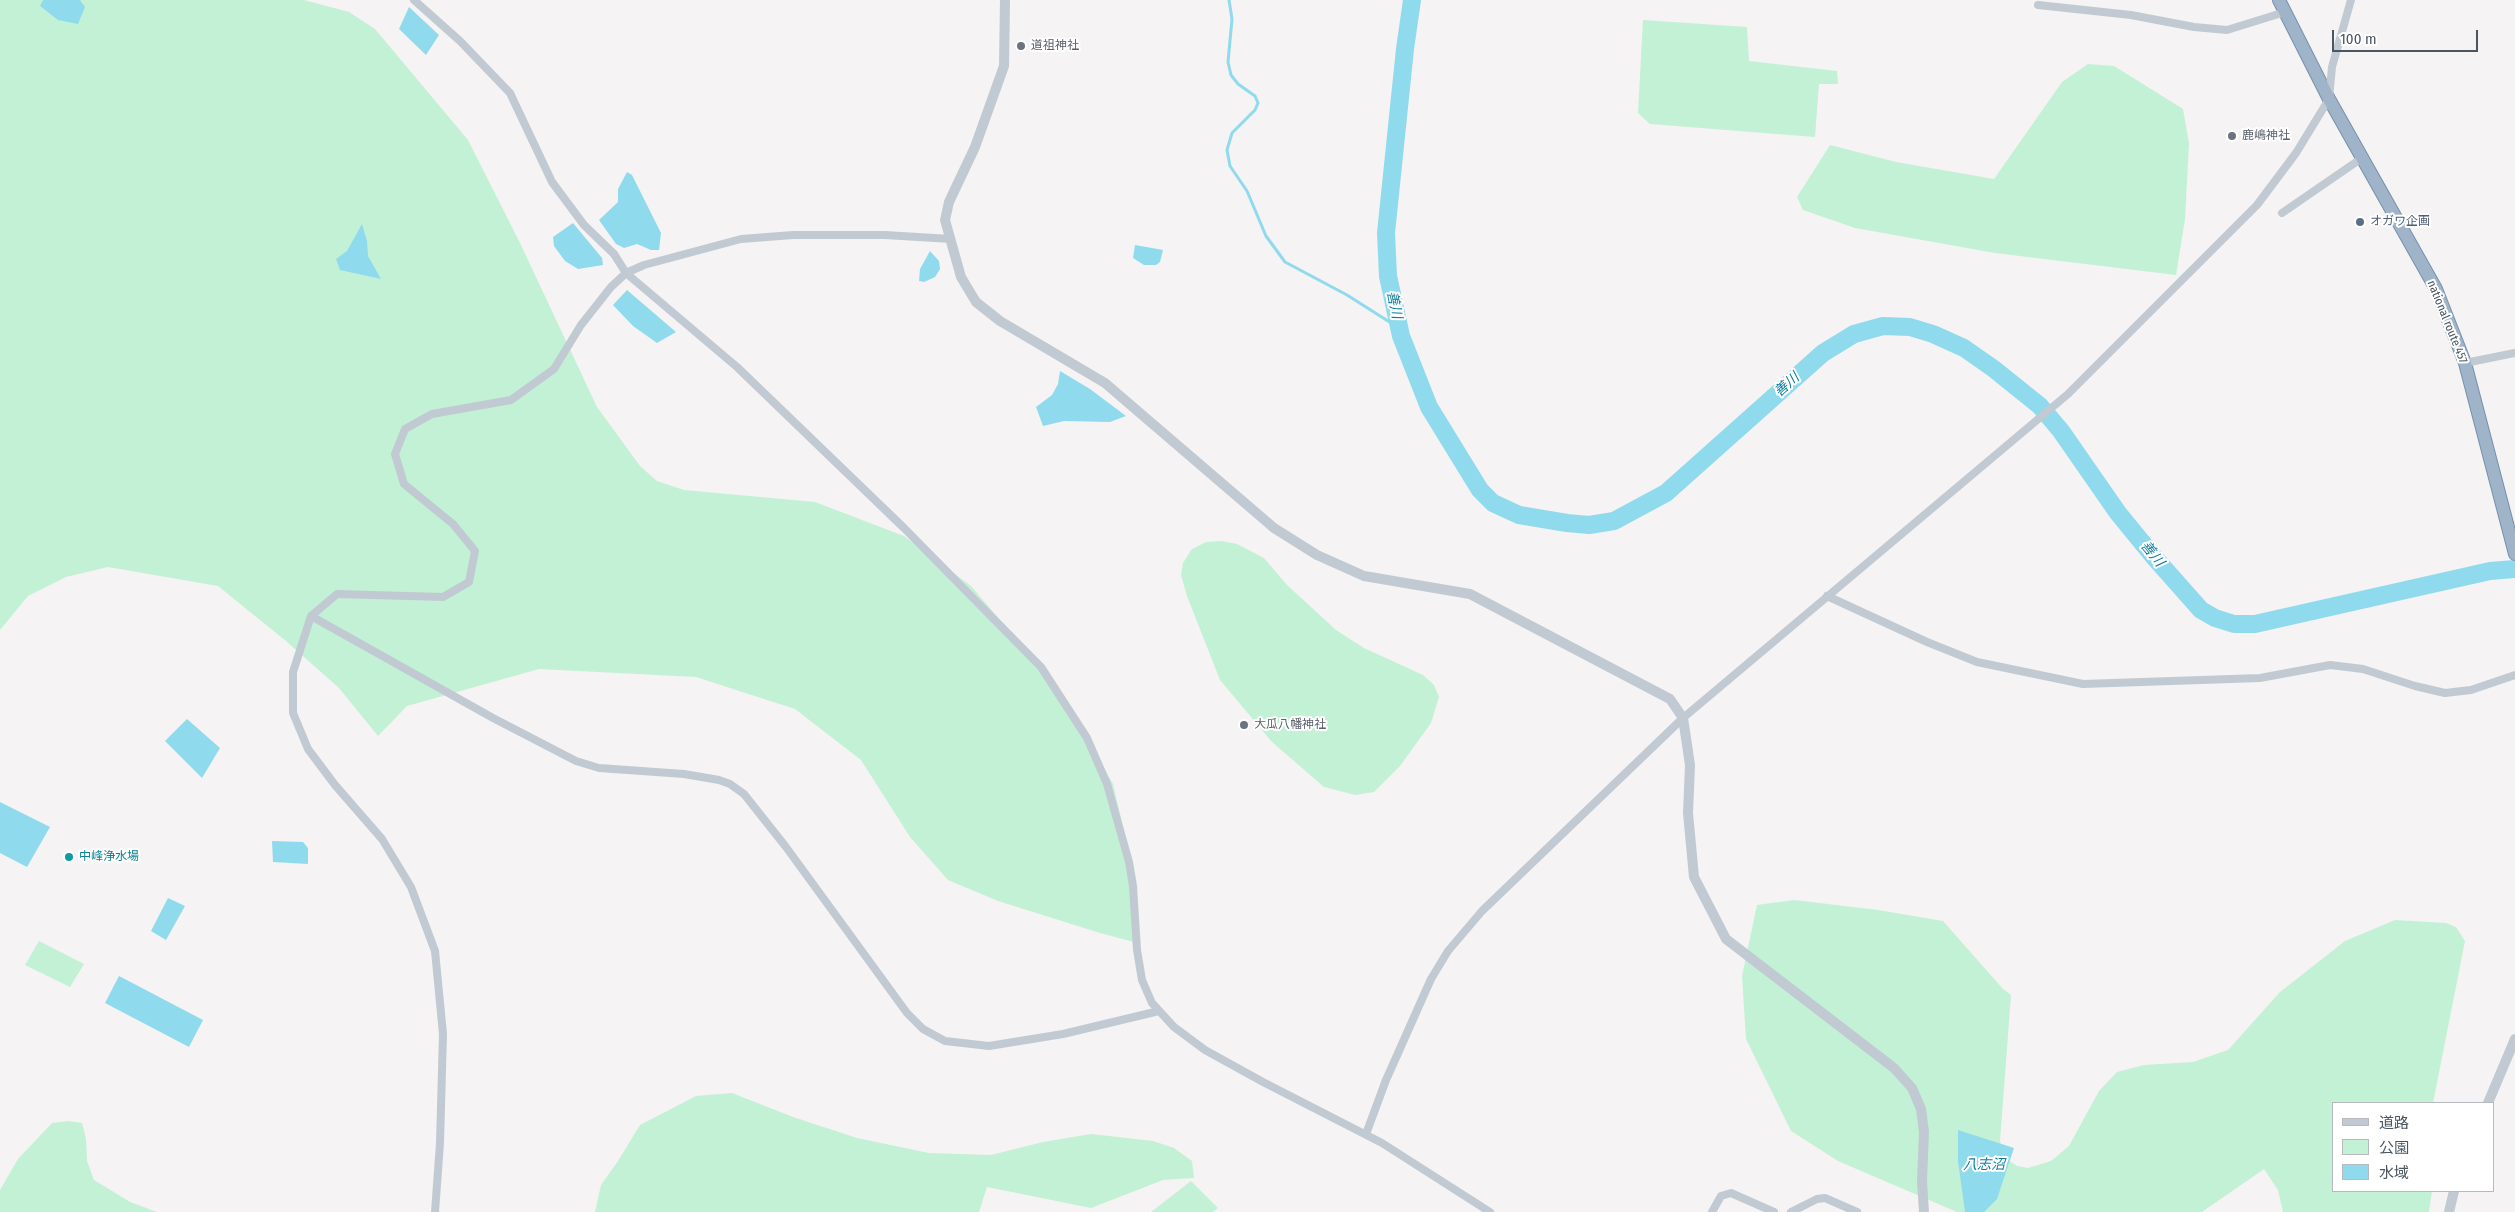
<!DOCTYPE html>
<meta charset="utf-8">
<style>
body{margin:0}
#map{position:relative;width:2515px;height:1212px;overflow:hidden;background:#f5f3f3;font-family:"Fira Sans Condensed","Noto Sans JP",sans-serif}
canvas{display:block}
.legend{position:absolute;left:2332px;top:1102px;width:162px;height:90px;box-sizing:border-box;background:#fff;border:1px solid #b7bbc0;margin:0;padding:6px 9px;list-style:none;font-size:15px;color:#4a5661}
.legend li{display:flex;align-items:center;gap:10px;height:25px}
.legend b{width:25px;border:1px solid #b7bbc0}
.scale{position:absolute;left:2332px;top:30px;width:146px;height:22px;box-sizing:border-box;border:2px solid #4a5661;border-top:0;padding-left:6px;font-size:15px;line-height:18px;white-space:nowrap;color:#4a5661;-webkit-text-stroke:4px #fff;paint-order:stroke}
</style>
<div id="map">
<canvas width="2515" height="1212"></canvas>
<ul class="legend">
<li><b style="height:6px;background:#c1cad2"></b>道路</li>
<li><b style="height:14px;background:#c3f1d5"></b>公園</li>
<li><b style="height:14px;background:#90daee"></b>水域</li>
</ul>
<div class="scale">100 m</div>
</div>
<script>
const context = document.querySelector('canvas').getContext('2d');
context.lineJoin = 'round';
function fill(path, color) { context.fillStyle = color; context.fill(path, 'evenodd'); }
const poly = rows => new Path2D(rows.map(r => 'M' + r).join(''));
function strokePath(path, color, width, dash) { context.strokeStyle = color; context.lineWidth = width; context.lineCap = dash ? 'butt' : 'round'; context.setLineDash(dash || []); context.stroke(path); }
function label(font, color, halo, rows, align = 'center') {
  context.font = font + ' "Fira Sans Condensed","Noto Sans JP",sans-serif'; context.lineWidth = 4; context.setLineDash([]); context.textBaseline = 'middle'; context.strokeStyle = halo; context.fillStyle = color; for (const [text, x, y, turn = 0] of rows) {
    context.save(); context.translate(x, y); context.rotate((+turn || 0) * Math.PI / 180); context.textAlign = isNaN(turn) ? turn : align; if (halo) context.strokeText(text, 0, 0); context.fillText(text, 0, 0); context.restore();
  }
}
const green = poly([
 [0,0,304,0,349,12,375,29,468,140,520,243,597,407,640,466,657,481,684,490,815,502,904,536,971,586,1060,690,1113,784,1133,869,1134,942,1100,933,998,901,948,880,910,837,861,760,795,709,696,677,539,669,407,706,378,736,339,688,286,641,218,586,108,567,66,577,28,596,0,630],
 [1643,20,1747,27,1749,61,1837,71,1838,84,1819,84,1815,137,1650,124,1638,113],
 [2088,64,2114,66,2183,109,2189,143,2185,219,2176,275,1995,253,1855,228,1803,210,1797,197,1830,145,1896,162,1994,179,2062,82],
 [1222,541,1237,544,1264,558,1287,585,1336,630,1364,648,1423,675,1434,685,1439,697,1431,723,1400,766,1374,792,1355,795,1324,787,1272,742,1220,680,1187,596,1181,575,1183,563,1192,549,1206,542],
 [1794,900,1878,910,1943,921,2003,989,2011,995,2000,1141,2005,1158,2017,1166,2028,1168,2051,1161,2069,1146,2099,1091,2117,1072,2144,1065,2193,1062,2228,1050,2280,992,2345,941,2395,920,2446,923,2456,927,2465,941,2433,1103,2334,1103,2334,1191,2432,1191,2429,1212,2283,1212,2278,1190,2264,1169,2202,1212,1957,1212,1838,1161,1791,1131,1746,1039,1742,976,1757,905],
 [39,941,84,964,70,987,25,965],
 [732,1093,793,1117,857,1138,929,1153,991,1155,1043,1142,1091,1134,1153,1141,1174,1148,1192,1161,1194,1178,1163,1180,1091,1208,987,1187,979,1212,595,1212,601,1185,618,1161,640,1125,696,1096],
 [68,1121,82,1123,86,1139,87,1161,94,1180,130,1202,157,1212,0,1212,0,1190,18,1159,52,1123],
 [1191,1181,1218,1208,1213,1212,1151,1212]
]);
const water = poly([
 [43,0,80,0,85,7,78,24,58,20,40,6],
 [409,7,439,35,426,55,399,29],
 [627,172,632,175,661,233,659,250,651,250,637,244,624,248,616,244,599,220,618,202,618,189],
 [573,223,602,258,603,265,578,269,565,261,554,246,553,237],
 [362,224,367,241,368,256,381,279,340,270,336,259,347,251],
 [1135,245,1163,250,1160,262,1156,265,1144,265,1133,258],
 [930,251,939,261,940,269,935,277,924,282,919,281,920,269],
 [627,290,676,332,657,343,633,326,613,305],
 [1060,371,1090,389,1126,416,1110,422,1064,421,1043,426,1036,407,1052,395,1058,384],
 [187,719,220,748,202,778,165,741],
 [0,802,50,827,27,867,0,853],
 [272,841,303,842,308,848,308,864,273,862],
 [168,898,185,906,166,940,151,931],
 [119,976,203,1020,189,1047,105,1003],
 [1958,1130,2014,1148,1997,1199,1984,1212,1965,1212,1958,1161]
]);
const stream = poly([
 [1229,0,1232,19,1228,62,1231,75,1238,84,1255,96,1258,103,1255,110,1232,133,1227,150,1230,166,1247,191,1266,236,1285,262,1347,295,1399,328]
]);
const river = poly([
 [1412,0,1405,49,1386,233,1388,276,1401,336,1429,407,1480,490,1493,503,1519,515,1567,523,1589,525,1614,521,1666,493,1823,353,1854,334,1883,326,1910,327,1933,334,1964,348,1994,369,2040,406,2061,431,2118,513,2154,557,2201,610,2215,618,2234,624,2255,624,2490,571,2515,569]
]);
const minor = poly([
 [414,0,460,41,510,93,552,182,584,225,614,254,626,273,737,367,904,528,1041,667,1087,738,1107,784,1129,862,1133,886,1137,950,1142,980,1152,1003,1174,1027,1205,1050,1263,1082,1382,1143,1490,1212],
 [2038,5,2131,15,2194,27,2227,30,2285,12],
 [2282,213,2362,158],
 [2465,363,2515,353],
 [1827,596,1927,642,1977,662,2083,684,2260,678,2330,665,2363,669,2415,686,2445,693,2471,690,2515,675],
 [311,616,493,718,576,761,599,768,684,774,719,780,730,784,744,794,786,847,907,1013,923,1029,945,1041,989,1046,1063,1034,1159,1011],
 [1366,1134,1386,1080,1431,979,1448,951,1482,911,1683,718,2068,394,2257,205,2296,153,2329,99,2332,67,2351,0],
 [435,1212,440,1143,443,1034,435,951,411,887,382,839,335,785,308,749,293,713,293,672,311,616,337,594,443,597,469,582,475,551,453,524,404,484,395,454,405,429,432,414,511,400,554,369,581,325,611,287,626,273,644,265,741,239,793,235,885,235,951,239],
 [1712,1212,1721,1196,1731,1193,1774,1212],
 [1791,1212,1817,1199,1825,1198,1857,1212]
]);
const tertiary = poly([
 [1005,0,1004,66,975,147,949,202,945,220,961,277,976,302,1000,321,1105,383,1274,528,1317,555,1364,576,1470,594,1670,699,1683,718,1690,765,1688,813,1694,877,1726,939,1894,1068,1912,1088,1921,1109,1924,1132,1922,1181,1924,1212],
 [2488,1103,2515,1039],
 [2449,1212,2454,1191]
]);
const trunk = poly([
 [2279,0,2329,99,2436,289,2465,363,2515,554]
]);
const markers = [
 [1021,46,5,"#6b7280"],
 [2232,136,5,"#6b7280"],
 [2360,222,5,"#5c6f8a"],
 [1244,725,5,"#6b7280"],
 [69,857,5,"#0f9aa8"]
];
const worshipNames = [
 ["道祖神社",1031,46],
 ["鹿嶋神社",2242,136],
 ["大瓜八幡神社",1254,725]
];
const serviceNames = [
 ["オガワ企画",2370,222]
];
const streetNames = [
 ["national route 457",2447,322,68]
];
const cultureNames = [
 ["中峰浄水場",79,857]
];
const waterNames = [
 ["善川",1394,305,78],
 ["善川",1787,385,-42],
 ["善川",2152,554,51],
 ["八志沼",1984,1165]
];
fill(green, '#c3f1d5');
fill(water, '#90daee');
strokePath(stream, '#90daee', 3);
strokePath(river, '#90daee', 18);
strokePath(trunk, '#7690ad', 14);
strokePath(minor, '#c1cad2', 8);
strokePath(tertiary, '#c1cad2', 10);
strokePath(trunk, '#9fb4c9', 12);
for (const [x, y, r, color] of markers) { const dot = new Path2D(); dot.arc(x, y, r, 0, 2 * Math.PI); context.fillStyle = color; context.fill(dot); strokePath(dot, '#fff', 2); }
label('12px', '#5b616d', '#fff', worshipNames, 'left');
label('12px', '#4e5e75', '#fff', serviceNames, 'left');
label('12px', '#4a5661', '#fff', streetNames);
label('12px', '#0d838f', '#fff', cultureNames, 'left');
label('italic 14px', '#0c7c9b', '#fff', waterNames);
</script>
